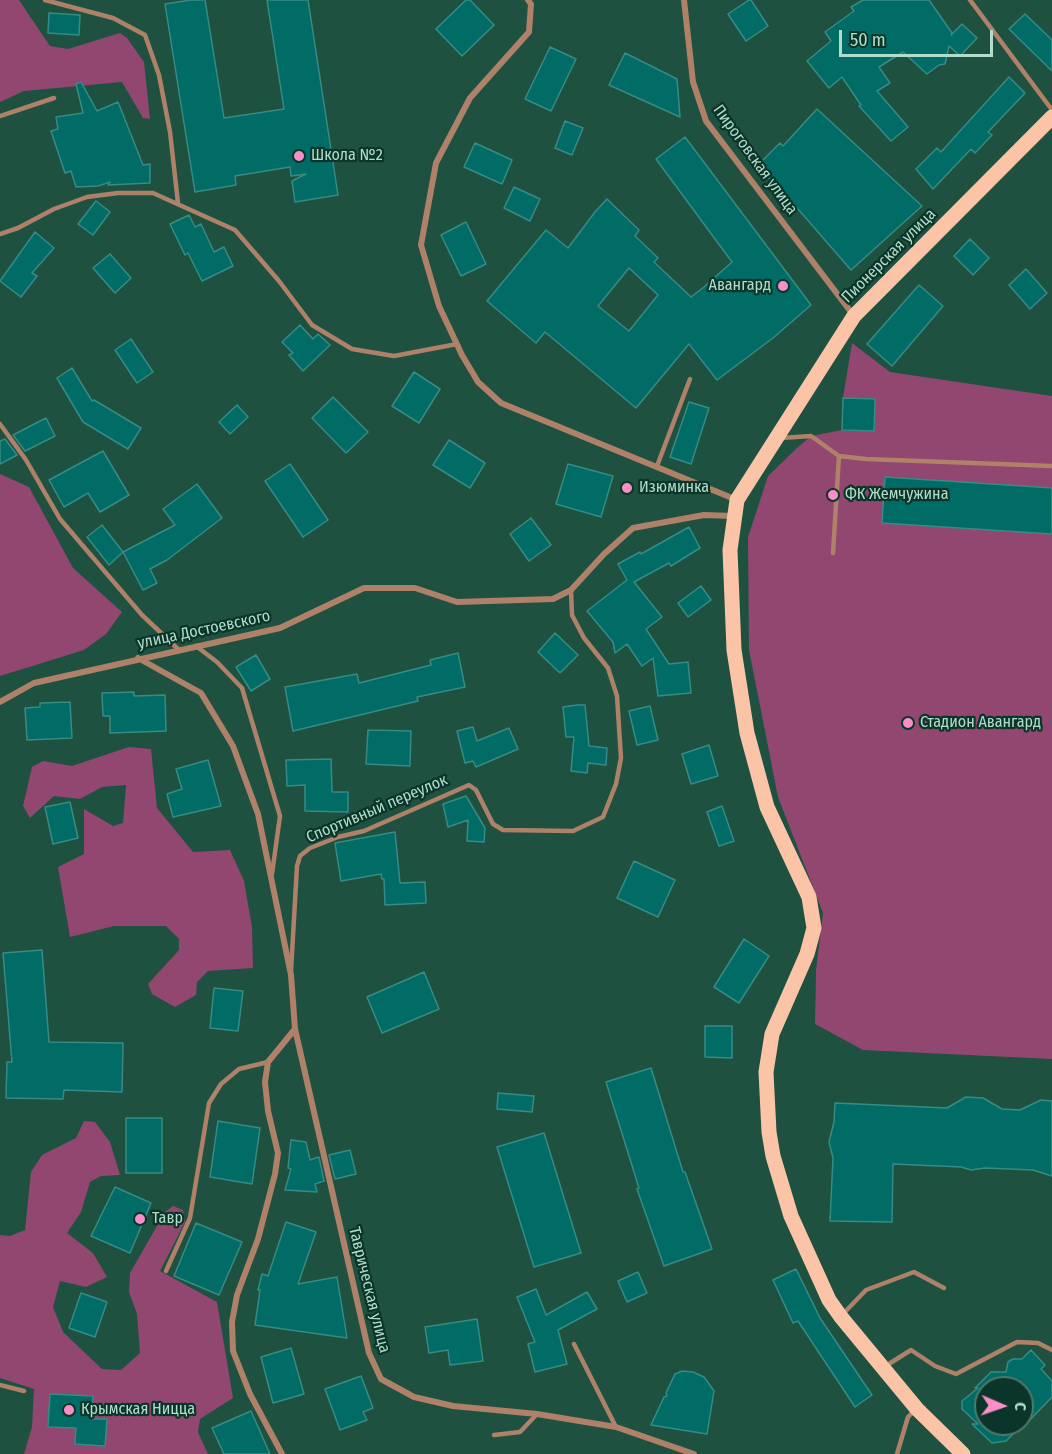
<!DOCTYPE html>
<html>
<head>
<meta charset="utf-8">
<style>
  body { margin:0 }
  #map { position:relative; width:1052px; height:1454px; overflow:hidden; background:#1f5140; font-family:"Fira Sans Condensed",sans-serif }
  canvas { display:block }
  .north { position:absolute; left:974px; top:1376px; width:60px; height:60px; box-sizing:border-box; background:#0b3528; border:2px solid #4e786a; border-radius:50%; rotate:92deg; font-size:16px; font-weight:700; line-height:24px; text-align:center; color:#b2ddcc }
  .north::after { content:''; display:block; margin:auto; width:21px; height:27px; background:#fa8fc7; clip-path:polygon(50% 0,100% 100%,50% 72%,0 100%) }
  .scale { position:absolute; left:839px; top:30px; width:154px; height:27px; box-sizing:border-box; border:3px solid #b2ddcc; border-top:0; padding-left:8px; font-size:18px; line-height:21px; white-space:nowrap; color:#b2ddcc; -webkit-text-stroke:4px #0b3528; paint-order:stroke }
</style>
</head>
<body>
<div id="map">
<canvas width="1052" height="1454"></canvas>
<div class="north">С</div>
<div class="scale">50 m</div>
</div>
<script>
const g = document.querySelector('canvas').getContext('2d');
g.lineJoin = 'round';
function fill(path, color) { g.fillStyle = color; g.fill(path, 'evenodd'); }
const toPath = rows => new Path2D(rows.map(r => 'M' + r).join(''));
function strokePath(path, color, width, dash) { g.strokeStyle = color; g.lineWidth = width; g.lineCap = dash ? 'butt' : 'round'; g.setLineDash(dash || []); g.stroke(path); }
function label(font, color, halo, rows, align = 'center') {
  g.font = font + ' "Fira Sans Condensed",sans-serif'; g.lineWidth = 4.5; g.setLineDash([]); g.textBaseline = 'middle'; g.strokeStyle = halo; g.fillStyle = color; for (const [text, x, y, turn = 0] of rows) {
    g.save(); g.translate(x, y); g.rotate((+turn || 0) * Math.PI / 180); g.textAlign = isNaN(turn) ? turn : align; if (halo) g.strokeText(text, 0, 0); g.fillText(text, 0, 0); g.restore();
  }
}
fill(toPath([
  [0,0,19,0,50,46,68,49,120,33,127,38,144,62,150,119,143,118,122,82,24,91,0,102],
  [852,343,890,372,1052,396,1052,1059,863,1050,815,1024,816,970,823,913,778,797,749,650,748,537,768,476,797,448,811,436,842,430,843,398],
  [0,474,29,487,73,568,122,612,106,634,84,650,0,676],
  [129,747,151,749,157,808,193,852,230,850,244,881,252,927,253,968,208,971,197,982,196,995,175,1007,152,994,148,984,179,950,179,939,166,926,114,926,70,937,58,867,84,854,84,809,113,826,123,823,126,785,102,787,80,799,54,796,30,818,23,806,32,767,43,761,72,766],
  [84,1121,95,1122,110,1142,120,1175,101,1176,90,1182,81,1212,67,1233,93,1253,107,1277,86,1287,60,1281,53,1307,63,1332,102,1369,121,1370,140,1353,137,1314,129,1292,130,1273,165,1212,173,1206,183,1210,185,1222,160,1271,217,1302,233,1398,200,1419,198,1432,208,1454,24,1454,32,1427,34,1389,0,1378,0,1235,10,1236,25,1230,31,1172,42,1155,76,1138]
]), '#91476f');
const building = toPath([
  [191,0,205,0,224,118,284,109,267,0,308,0,338,195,295,202,292,181,306,174,291,176,290,167,235,176,236,185,195,192,165,4,191,0],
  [466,0,470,0,494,25,462,56,436,29,466,0],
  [749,0,751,0,768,26,746,41,728,14,749,0],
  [863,0,929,0,952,33,951,35,962,24,977,38,960,56,949,46,945,64,939,65,927,74,903,52,879,67,890,83,877,91,908,127,891,141,859,106,861,105,842,77,829,88,807,61,831,41,825,32,854,11,851,7,863,0],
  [49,13,80,15,79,35,48,33,49,13],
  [1025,14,1052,40,1052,71,1009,29,1025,14],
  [550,47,576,59,551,111,525,99,550,47],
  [625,53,677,79,680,117,609,85,625,53],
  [1009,77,1025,93,988,132,992,135,975,153,971,149,933,189,916,169,937,148,941,152,1009,77],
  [81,82,97,111,118,102,143,165,150,164,150,183,108,185,110,182,98,186,76,187,71,171,65,173,51,131,58,129,56,117,83,113,76,84,81,82],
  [817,109,922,206,851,270,791,201,757,166,780,143,783,146,817,109],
  [565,121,583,128,572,155,555,148,565,121],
  [685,137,811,305,773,338,717,380,689,344,636,408,545,332,536,343,487,301,546,230,568,248,595,212,607,199,639,230,635,236,658,258,654,262,691,297,704,287,732,262,656,159,685,137],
  [629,268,658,295,629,331,598,306,629,268],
  [475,143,512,160,502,184,464,167,475,143],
  [514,187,540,199,530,221,504,208,514,187],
  [96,201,110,212,93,235,78,224,96,201],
  [189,215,195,227,201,224,214,252,224,247,233,266,202,281,188,253,185,255,170,224,189,215],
  [466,222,486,264,461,276,441,235,466,222],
  [35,232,54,248,32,273,37,276,21,297,0,281,35,232],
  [970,239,989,258,973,275,954,256,970,239],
  [110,254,131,278,115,293,93,268,110,254],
  [1026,269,1047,293,1030,309,1009,285,1026,269],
  [919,285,943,306,892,366,867,344,919,285],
  [300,325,313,339,318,334,330,345,303,371,289,355,293,353,282,342,300,325],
  [131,339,153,372,137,383,115,350,131,339],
  [72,368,92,401,94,400,141,428,128,449,83,422,57,378,72,368],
  [414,372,440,389,419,423,392,406,414,372],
  [333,397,368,432,346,453,312,418,333,397],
  [843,398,875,399,874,431,842,430,843,398],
  [689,402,709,408,691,464,670,457,689,402],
  [237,405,248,417,230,434,219,422,237,405],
  [46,418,55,436,25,451,13,435,46,418],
  [5,439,17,455,0,464,0,441,5,439],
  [449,440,485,463,470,488,433,465,449,440],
  [103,451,129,495,100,512,88,493,64,507,49,480,103,451],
  [290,464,328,520,303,537,265,481,290,464],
  [568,464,613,476,601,517,556,504,568,464],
  [885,477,1052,488,1052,534,882,523,885,477],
  [197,484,222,518,167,560,150,569,157,583,143,590,123,552,175,525,163,509,197,484],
  [531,518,551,545,529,561,510,534,531,518],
  [102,525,123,552,109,565,87,537,102,525],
  [689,527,700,548,671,566,669,563,634,582,662,617,646,629,669,664,688,662,691,693,658,696,653,658,642,666,627,644,615,653,613,642,587,611,627,580,618,564,640,552,641,554,689,527],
  [701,586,711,600,688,617,678,603,701,586],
  [555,633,578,655,560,673,538,652,555,633],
  [458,653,465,687,417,697,418,701,293,731,285,687,357,674,359,683,431,665,430,660,458,653],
  [256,655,270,679,251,691,236,667,256,655],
  [134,692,134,696,165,695,166,731,110,733,110,716,103,716,102,693,134,692],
  [70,702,72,738,27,740,25,708,40,707,40,703,70,702],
  [577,705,585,705,589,746,607,748,606,765,588,763,587,773,571,771,574,737,566,737,563,707,577,705],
  [650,706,658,740,637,745,629,711,650,706],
  [473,727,477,741,509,728,518,749,476,767,473,761,465,763,457,731,473,727],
  [368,730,411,731,410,766,366,764,368,730],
  [709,745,718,776,691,784,682,754,709,745],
  [331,759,332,792,348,792,348,812,305,811,305,785,287,786,286,760,331,759],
  [208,760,221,806,173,817,167,794,182,789,176,769,208,760],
  [466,796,485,828,484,842,467,841,468,820,448,827,443,804,466,796],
  [70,802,78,838,53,844,45,807,70,802],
  [722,806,734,841,719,846,707,812,722,806],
  [395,832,400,883,425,882,426,903,385,905,384,879,382,879,381,874,341,881,335,843,395,832],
  [634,861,675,880,658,917,617,898,634,861],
  [744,939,769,956,739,1003,714,987,744,939],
  [42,950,49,1042,123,1043,122,1092,64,1090,63,1099,6,1098,7,1062,12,1062,3,953,42,950],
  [424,972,439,1009,382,1033,367,997,424,972],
  [214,988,243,991,238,1031,210,1028,214,988],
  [705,1026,732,1026,732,1058,705,1057,705,1026],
  [651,1068,683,1172,685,1172,712,1249,664,1266,637,1189,639,1188,606,1082,651,1068],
  [498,1093,534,1096,532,1112,497,1109,498,1093],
  [966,1097,983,1098,1002,1109,1020,1110,1041,1100,1052,1101,1052,1176,1033,1170,985,1168,971,1170,961,1167,893,1164,892,1222,830,1221,833,1158,829,1142,834,1122,835,1103,947,1108,966,1097],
  [126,1118,162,1118,162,1173,126,1173,126,1118],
  [218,1121,260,1128,252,1184,210,1177,218,1121],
  [544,1133,581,1253,534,1267,497,1147,544,1133],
  [291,1140,306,1142,310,1160,319,1157,324,1181,315,1184,317,1192,285,1190,291,1169,288,1168,291,1140],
  [350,1150,356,1174,335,1179,329,1155,350,1150],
  [115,1187,151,1203,130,1253,91,1236,115,1187],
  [286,1222,316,1232,298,1284,337,1277,347,1338,255,1325,260,1290,258,1290,262,1274,268,1276,286,1222],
  [196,1223,242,1242,219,1295,174,1276,196,1223],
  [796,1269,820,1318,872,1395,855,1407,798,1321,793,1323,773,1280,796,1269],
  [638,1272,647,1293,627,1302,618,1281,638,1272],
  [536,1289,546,1315,587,1292,597,1309,558,1330,567,1364,535,1372,528,1344,535,1342,517,1297,536,1289],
  [81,1293,107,1302,95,1337,69,1328,81,1293],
  [477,1319,483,1361,450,1365,448,1350,429,1353,425,1327,477,1319],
  [291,1348,304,1394,273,1403,261,1357,291,1348],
  [1031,1350,1045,1365,1041,1369,1052,1381,1052,1397,1022,1428,1022,1425,1006,1441,992,1443,972,1424,978,1424,962,1409,962,1401,978,1388,975,1388,991,1372,1006,1372,1008,1362,1013,1359,1022,1359,1031,1350],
  [986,1388,1022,1388,1022,1424,986,1424,986,1388],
  [682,1371,693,1372,704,1377,714,1391,707,1434,651,1425,664,1397,667,1396,666,1393,675,1374,682,1371],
  [361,1376,373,1408,363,1412,367,1420,340,1430,325,1389,361,1376],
  [50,1394,93,1396,92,1419,107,1419,105,1446,75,1444,76,1428,48,1427,50,1394],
  [251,1411,270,1454,224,1454,212,1428,251,1411]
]);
fill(building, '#016b65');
strokePath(building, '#368c85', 1.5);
strokePath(toPath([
  [45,0,113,18,145,35,159,75,170,132,178,203],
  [970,0,1052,110],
  [0,116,54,98],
  [0,234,18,228,54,209,87,197,118,193,153,193,235,230,279,281,312,325,352,349,394,356,457,344],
  [0,424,26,460,60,519,142,615,179,650],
  [781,438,811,436,839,456,866,459,1052,466],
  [657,466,690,379],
  [833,553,839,456],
  [196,646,217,662,242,688,280,816,272,874],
  [291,971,297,866,300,856,310,848,338,837,364,831,469,785,476,790,493,824,503,830,573,831,603,817,616,784,621,758,617,696,608,668,584,638,572,615,571,590],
  [166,1271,190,1218,209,1103,221,1084,239,1069,268,1062],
  [842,1315,866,1290,914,1272,944,1288],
  [574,1344,616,1427],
  [884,1367,911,1350,935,1366,956,1374,1017,1342,1038,1343,1052,1350],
  [0,1385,24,1391],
  [494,1435,520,1432,537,1414],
  [897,1454,908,1417,915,1410]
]), '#af8169', 4.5);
strokePath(toPath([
  [528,0,531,4,529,32,470,98,436,163,421,245,439,306,462,355,478,382,501,403,737,500],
  [684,0,693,82,706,121,854,316],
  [138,658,201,693,233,746,258,814,291,975,295,1029,369,1353,381,1379,414,1397,453,1406,537,1414,616,1427,694,1454],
  [0,702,34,683,280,628,364,588,415,588,457,602,553,599,571,590,604,554,633,528,704,515,733,516],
  [282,1454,250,1394,233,1351,232,1322,237,1295,258,1239,275,1174,278,1153,268,1111,265,1082,268,1062,295,1029]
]), '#af8169', 6);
strokePath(toPath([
  [963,1454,917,1409,841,1317,829,1300,791,1216,773,1156,769,1132,766,1072,772,1034,807,954,814,928,809,897,767,807,747,733,734,650,730,550,737,500,854,316,1052,117]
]), '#fcc4a7', 15);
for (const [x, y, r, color] of [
  [299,156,6,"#fa8fc7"],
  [783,286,6,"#fa8fc7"],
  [627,488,6,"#fa8fc7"],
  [833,495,6,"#fa8fc7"],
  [908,723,6,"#fa8fc7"],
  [140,1219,6,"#fa8fc7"],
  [69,1410,6,"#fa8fc7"]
]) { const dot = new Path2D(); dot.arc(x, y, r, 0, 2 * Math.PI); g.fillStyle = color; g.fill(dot); strokePath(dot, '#0b3528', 2); }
label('16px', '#b2ddcc', '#0b3528', [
  ["Школа №2",311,156],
  ["Авангард",771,286,"right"],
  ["Изюминка",639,488],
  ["ФК Жемчужина",845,495],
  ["Стадион Авангард",920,723],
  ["Тавр",152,1219],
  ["Крымская Ницца",81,1410]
], 'left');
label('16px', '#b2ddcc', '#0b3528', [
  ["Пироговская улица",755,160,54],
  ["Пионерская улица",889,256,-45],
  ["улица Достоевского",204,630,-12],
  ["Спортивный переулок",377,809,-23],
  ["Таврическая улица",369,1290,76]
]);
</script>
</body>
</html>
